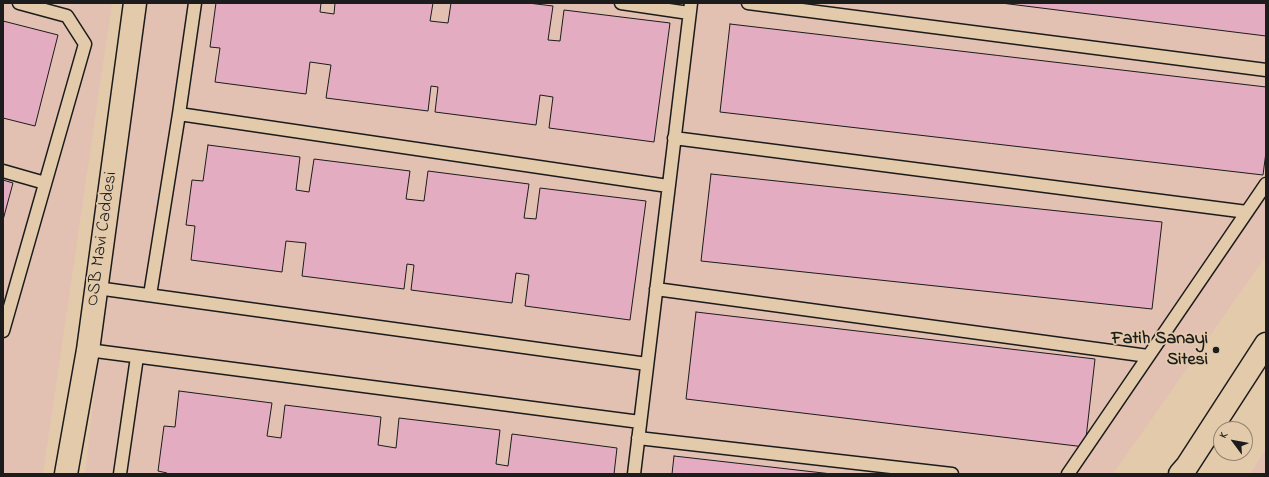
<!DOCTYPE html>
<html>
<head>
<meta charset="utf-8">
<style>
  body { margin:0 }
  #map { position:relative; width:1269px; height:477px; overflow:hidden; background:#e3caab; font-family:"Indie Flower",sans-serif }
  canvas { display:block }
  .frame { position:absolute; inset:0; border:4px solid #1c1c1c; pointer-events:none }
  .north { position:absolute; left:1213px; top:421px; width:40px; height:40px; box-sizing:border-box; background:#e3caab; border:1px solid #938472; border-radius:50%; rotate:302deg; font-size:11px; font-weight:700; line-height:16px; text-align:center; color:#1c1c1c }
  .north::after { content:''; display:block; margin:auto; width:14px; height:18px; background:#1c1c1c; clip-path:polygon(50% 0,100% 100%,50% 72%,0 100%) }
</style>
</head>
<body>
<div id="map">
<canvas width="1269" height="477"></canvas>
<div class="frame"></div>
<div class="north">K</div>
</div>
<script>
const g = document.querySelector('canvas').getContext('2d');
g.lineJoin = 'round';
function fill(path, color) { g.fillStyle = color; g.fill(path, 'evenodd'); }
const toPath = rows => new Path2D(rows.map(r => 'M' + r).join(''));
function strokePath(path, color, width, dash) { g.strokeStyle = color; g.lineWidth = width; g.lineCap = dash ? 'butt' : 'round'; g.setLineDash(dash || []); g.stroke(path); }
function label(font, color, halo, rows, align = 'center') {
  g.font = font + ' "Indie Flower",sans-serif'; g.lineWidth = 3.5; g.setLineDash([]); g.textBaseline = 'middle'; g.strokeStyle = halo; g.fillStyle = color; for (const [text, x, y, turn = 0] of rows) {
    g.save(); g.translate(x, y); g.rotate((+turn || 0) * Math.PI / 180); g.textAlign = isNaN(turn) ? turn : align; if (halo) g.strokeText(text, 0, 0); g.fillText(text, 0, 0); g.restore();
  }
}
fill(toPath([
  [3,3,112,3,43,474,3,474],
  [139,3,1266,3,1266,256,1113,474,85,474],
  [1266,449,1266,474,1250,474]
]), '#e3c1b2');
const building = toPath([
  [216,3,321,3,320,12,334,14,335,3,433,3,430,21,448,23,451,3,528,3,553,6,548,40,560,41,564,10,670,23,654,142,549,128,553,97,540,95,536,125,435,112,438,87,431,86,428,111,326,98,331,65,310,62,306,94,215,82,220,48,210,47,216,3],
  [1001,3,1266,3,1266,36,1001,3],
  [3,21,58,35,35,126,3,118,3,21],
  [730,24,1266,87,1266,152,1263,175,720,112,730,24],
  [208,145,300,157,296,190,309,192,314,159,410,171,406,199,424,201,428,171,529,184,524,218,536,219,540,188,646,201,630,320,525,306,529,275,516,273,512,303,411,290,414,265,407,264,404,289,302,276,306,243,286,241,282,272,191,260,195,226,186,225,192,180,203,181,208,145],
  [711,174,1162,222,1152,309,701,261,711,174],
  [3,180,13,183,3,220,3,180],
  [696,312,1095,359,1085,447,686,399,696,312],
  [179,391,272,403,267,436,281,438,285,405,381,417,378,445,396,448,399,418,500,430,496,464,508,466,512,434,617,448,614,474,167,474,167,473,158,471,164,426,175,427,179,391],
  [674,456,832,474,672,474,674,456]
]);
fill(building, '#e4acc1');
strokePath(building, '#1c1c1c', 1);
const lane = toPath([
  [621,3,689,13],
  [748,3,1266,70],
  [179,114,668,186],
  [674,138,1247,212],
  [3,171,45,183],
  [97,288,647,364],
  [656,289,1148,356],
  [150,295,179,114,195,3],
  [3,331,85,44,67,16,19,3],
  [88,350,640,422],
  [638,438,952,474],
  [120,474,137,357],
  [634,474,691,3],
  [1068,474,1266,184]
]);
const street = toPath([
  [66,474,88,350,135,3]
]);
const primary = toPath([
  [1180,474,1187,466,1266,344]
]);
strokePath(lane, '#1c1c1c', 15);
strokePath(street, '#1c1c1c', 25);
strokePath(primary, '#1c1c1c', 25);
strokePath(lane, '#e3caab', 12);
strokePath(street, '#e3caab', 22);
strokePath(primary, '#e3caab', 22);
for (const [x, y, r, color] of [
  [1216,350,4,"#1c1c1c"]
]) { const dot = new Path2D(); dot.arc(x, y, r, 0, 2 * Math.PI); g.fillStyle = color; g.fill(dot); strokePath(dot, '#e3caab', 1.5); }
label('18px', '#1c1c1c', '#e3caab', [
  ["OSB Mavi Caddesi",103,239,-82]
]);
label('bold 18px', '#1c1c1c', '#e3caab', [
  ["Fatih Sanayi",1208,340],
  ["Sitesi",1208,361]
], 'right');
</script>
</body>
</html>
